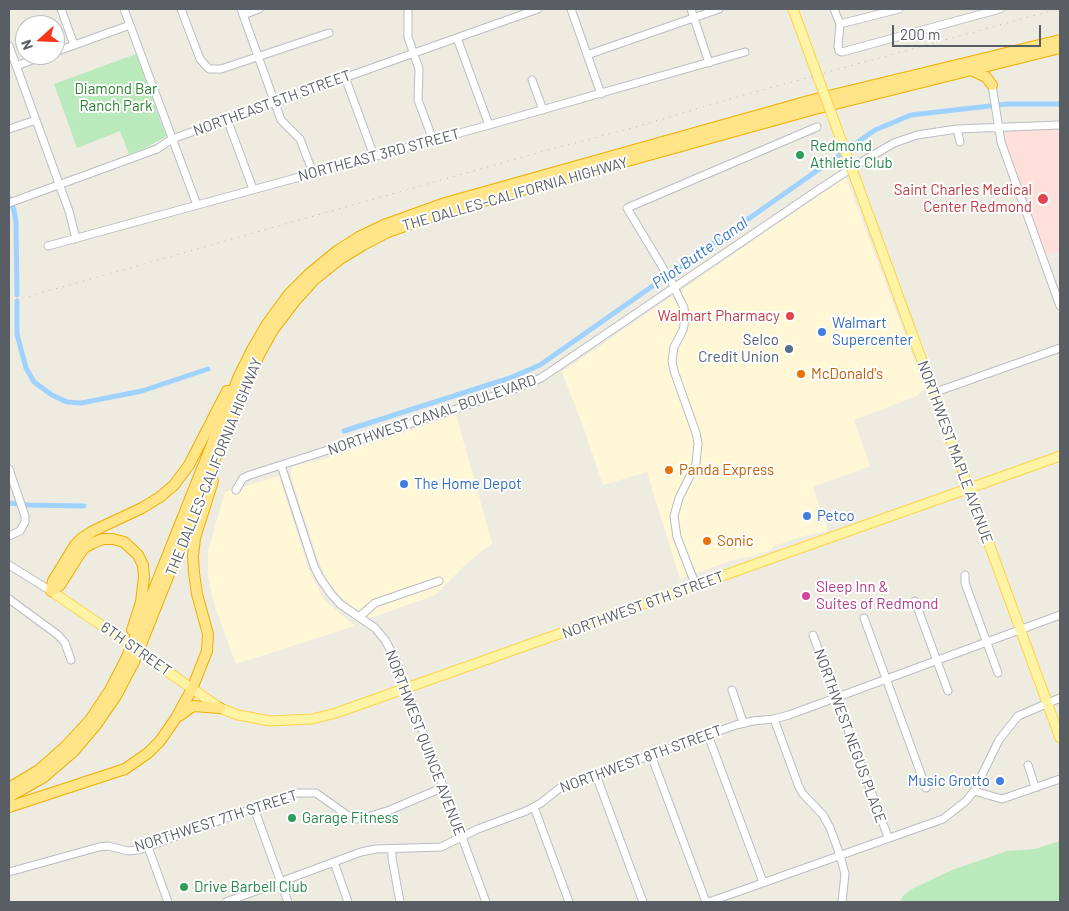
<!DOCTYPE html>
<html>
<head>
<meta charset="utf-8">
<style>
  body { margin:0 }
  #map { position:relative; width:1069px; height:911px; overflow:hidden; background:#eeece1; font-family:Barlow,sans-serif }
  canvas { display:block }
  .frame { position:absolute; inset:0; border:10px solid #595e64; pointer-events:none }
  .north { position:absolute; left:15px; top:15px; width:50px; height:50px; box-sizing:border-box; background:#fff; border:1px solid #bdbfc1; border-radius:50%; rotate:250deg; font-size:14px; font-weight:700; line-height:20px; text-align:center; color:#595e64 }
  .north::after { content:''; display:block; margin:auto; width:18px; height:22px; background:#fa351b; clip-path:polygon(50% 0,100% 100%,50% 72%,0 100%) }
  .scale { position:absolute; left:892px; top:25px; width:149px; height:22px; box-sizing:border-box; border:2px solid #595e64; border-top:0; padding-left:6px; font-size:15px; line-height:18px; white-space:nowrap; color:#595e64; -webkit-text-stroke:4px #fff; paint-order:stroke }
</style>
</head>
<body>
<div id="map">
<canvas width="1069" height="911"></canvas>
<div class="frame"></div>
<div class="north">N</div>
<div class="scale">200 m</div>
</div>
<script>
const g = document.querySelector('canvas').getContext('2d');
g.lineJoin = 'round';
function fill(path, color) { g.fillStyle = color; g.fill(path, 'evenodd'); }
const toPath = rows => new Path2D(rows.map(r => 'M' + r).join(''));
function strokePath(path, color, width, dash) { g.strokeStyle = color; g.lineWidth = width; g.lineCap = dash ? 'butt' : 'round'; g.setLineDash(dash || []); g.stroke(path); }
function label(font, color, halo, rows, align = 'center') {
  g.font = font + ' Barlow,sans-serif'; g.lineWidth = 4; g.setLineDash([]); g.textBaseline = 'middle'; g.strokeStyle = halo; g.fillStyle = color; for (const [text, x, y, turn = 0] of rows) {
    g.save(); g.translate(x, y); g.rotate((+turn || 0) * Math.PI / 180); g.textAlign = isNaN(turn) ? turn : align; if (halo) g.strokeText(text, 0, 0); g.fillText(text, 0, 0); g.restore();
  }
}
fill(toPath([
  [846,177,924,386,923,390,917,396,854,420,870,466,813,487,828,531,804,536,774,546,771,550,751,557,739,558,680,579,647,472,603,485,583,426,562,372],
  [456,415,492,543,464,566,435,595,371,618,350,605,338,594,328,581,320,565,291,477,291,469,294,466,324,459],
  [279,476,308,568,324,600,355,626,236,664,214,604,208,575,208,551,225,492]
]), '#fff7d5');
fill(toPath([
  [1012,130,1060,130,1060,250,1046,255,1006,147,1005,136]
]), '#fedfda');
fill(toPath([
  [136,54,166,136,164,138,143,149,129,154,120,131,77,148,54,84],
  [1060,841,1060,902,900,902,903,896,912,889,952,870,1007,851,1035,849]
]), '#bae9bc');
strokePath(toPath([
  [9,198,14,210,16,222,17,295],
  [17,301,17,334,26,368,34,382,52,395,67,402,81,403,142,391,208,369],
  [344,431,510,378,540,365,875,130,911,115,1007,104,1060,104],
  [9,503,29,505,84,506]
]), '#a0d2ff', 5);
const minor = toPath([
  [61,9,74,45],
  [124,9,197,205],
  [181,9,200,59,209,69,221,69,329,33],
  [241,9,281,120,300,139,313,173],
  [408,9,408,37,419,69,418,100,433,140],
  [571,9,601,94],
  [691,9,709,63],
  [834,9,840,24,838,46,839,51,842,52,1000,9],
  [243,15,259,9],
  [840,24,899,9],
  [457,38,489,125],
  [9,46,69,211,76,239],
  [55,52,130,25],
  [587,55,719,9],
  [16,66,46,55],
  [345,77,374,156],
  [532,80,543,110],
  [992,85,1001,142,1060,306],
  [227,119,253,189],
  [9,129,36,120],
  [957,129,960,142],
  [9,203,157,149,172,139,538,9],
  [48,246,489,125,745,52],
  [933,393,1060,348],
  [281,465,314,566,320,578,331,594,340,604,375,628,385,640,397,662,486,902],
  [9,469,25,516,25,522,20,531,9,536],
  [236,490,243,478,250,475,456,409,520,387,541,378,821,188,858,164,894,143,917,135,957,129,1060,125],
  [9,565,51,591],
  [965,575,965,583,998,673],
  [696,586,677,537,674,516,679,498,696,464,698,443,696,433,674,371,672,361,674,347,683,330,685,320,684,308,672,283,627,208,817,127],
  [9,599,58,635,65,643,71,660],
  [915,601,948,691],
  [359,617,375,603,439,581],
  [864,618,926,788],
  [813,635,888,837],
  [732,690,743,722],
  [774,719,799,787,803,794,823,815,830,828,840,855,845,874,842,902],
  [708,735,763,882],
  [651,755,706,902],
  [1028,765,1035,787],
  [596,775,643,902],
  [974,791,1002,799,1060,779],
  [534,807,569,902],
  [254,808,288,902],
  [148,847,168,902],
  [392,849,392,858,400,902],
  [334,862,348,902],
  [9,872,99,847,108,846,128,851,138,850,296,793,316,793,347,815,357,819,367,817,390,810,444,787],
  [226,902,361,852,376,849,441,847,478,829,526,811,541,803,561,787,736,725,753,721,774,719,789,715,1060,615],
  [709,902,943,819,966,801,974,791,999,740,1018,716,1060,698]
]);
const major = toPath([
  [793,9,809,53],
  [857,183,1060,738],
  [51,591,123,640],
  [148,658,220,708,238,715,270,721,312,719,336,713,1060,456]
]);
const highway = toPath([
  [971,70,986,77,992,85],
  [51,591,53,581,75,545,82,538,93,531,142,508,160,497,174,485,189,465,227,391],
  [51,591,60,585,79,555,84,548,93,543,103,539,113,539,124,542,138,555,143,565,144,577,141,602,132,630],
  [179,716,193,706,220,708],
  [9,788,39,770,66,746,90,720,110,690,127,657,239,376,253,348,267,324,289,294,309,274,337,251,359,237,384,225,445,203,812,100,1060,40],
  [9,797,44,777,73,752,96,725,116,696,134,662,237,404,260,353,273,330,295,301,315,279,340,259,363,245,388,232,447,211,815,109,1060,48],
  [9,807,125,769,148,753,160,741,176,718,192,689,207,651,208,634,197,594,194,573,193,556,195,538,213,481]
]);
strokePath(minor, '#b9bcc2', 9);
strokePath(major, '#ffd349', 11);
strokePath(highway, '#efae00', 12);
strokePath(minor, '#fff', 7);
strokePath(major, '#fff4a5', 9);
strokePath(highway, '#ffe587', 10);
strokePath(toPath([
  [9,302,537,153,632,128,726,100,1058,9]
]), '#b5b6b7', 1, [1, 6]);
const majorBridge = toPath([
  [809,53,857,183],
  [123,640,148,658]
]);
strokePath(majorBridge, '#ffd349', 11, []);
strokePath(majorBridge, '#fff4a5', 9);
for (const [x, y, r, color] of [
  [800,155,5,"#2e9e5b"],
  [1043,199,6,"#e0444e"],
  [790,316,5,"#e0444e"],
  [822,332,5,"#3f7fe0"],
  [789,349,5,"#5c6f8a"],
  [801,374,5,"#e8710a"],
  [669,470,5,"#e8710a"],
  [404,484,5,"#3f7fe0"],
  [807,516,5,"#3f7fe0"],
  [707,541,5,"#e8710a"],
  [806,596,5,"#d1479c"],
  [1000,781,5,"#3f7fe0"],
  [292,818,5,"#2e9e5b"],
  [184,887,5,"#2e9e5b"]
]) { const dot = new Path2D(); dot.arc(x, y, r, 0, 2 * Math.PI); g.fillStyle = color; g.fill(dot); strokePath(dot, '#fff', 2); }
label('15px', '#2b8232', '#fff', [
  ["Diamond Bar",116,89],
  ["Ranch Park",116,106]
]);
label('15px', '#595e64', '#fff', [
  ["NORTHEAST 5TH STREET",272,103,-20],
  ["NORTHEAST 3RD STREET",379,155,-15],
  ["THE DALLES-CALIFORNIA HIGHWAY",515,194,-16],
  ["NORTHWEST CANAL BOULEVARD",432,415,-19],
  ["NORTHWEST MAPLE AVENUE",955,452,70],
  ["THE DALLES-CALIFORNIA HIGHWAY",214,467,-68],
  ["NORTHWEST 6TH STREET",643,605,-20],
  ["6TH STREET",136,649,35],
  ["NORTHWEST NEGUS PLACE",850,736,70],
  ["NORTHWEST QUINCE AVENUE",425,743,69],
  ["NORTHWEST 8TH STREET",641,759,-20],
  ["NORTHWEST 7TH STREET",216,821,-18]
]);
label('15px', '#27864d', '#fff', [
  ["Redmond",810,146],
  ["Athletic Club",810,163],
  ["Garage Fitness",302,818],
  ["Drive Barbell Club",194,887]
], 'left');
label('15px', '#be3a42', '#fff', [
  ["Saint Charles Medical",1032,190],
  ["Center Redmond",1032,207],
  ["Walmart Pharmacy",780,316]
], 'right');
label('15px', '#366cbe', '#fff', [
  ["Walmart",832,323],
  ["Supercenter",832,340],
  ["The Home Depot",414,484],
  ["Petco",817,516],
  ["Music Grotto",990,781,"right"]
], 'left');
label('15px', '#4e5e75', '#fff', [
  ["Selco",779,340],
  ["Credit Union",779,357]
], 'right');
label('15px', '#c56008', '#fff', [
  ["McDonald's",811,374],
  ["Panda Express",679,470],
  ["Sonic",717,541]
], 'left');
label('15px', '#b23c85', '#fff', [
  ["Sleep Inn &",816,587],
  ["Suites of Redmond",816,604]
], 'left');
label('italic 16px', '#3575c5', '#fff', [
  ["Pilot Butte Canal",700,253,-35]
]);
</script>
</body>
</html>
